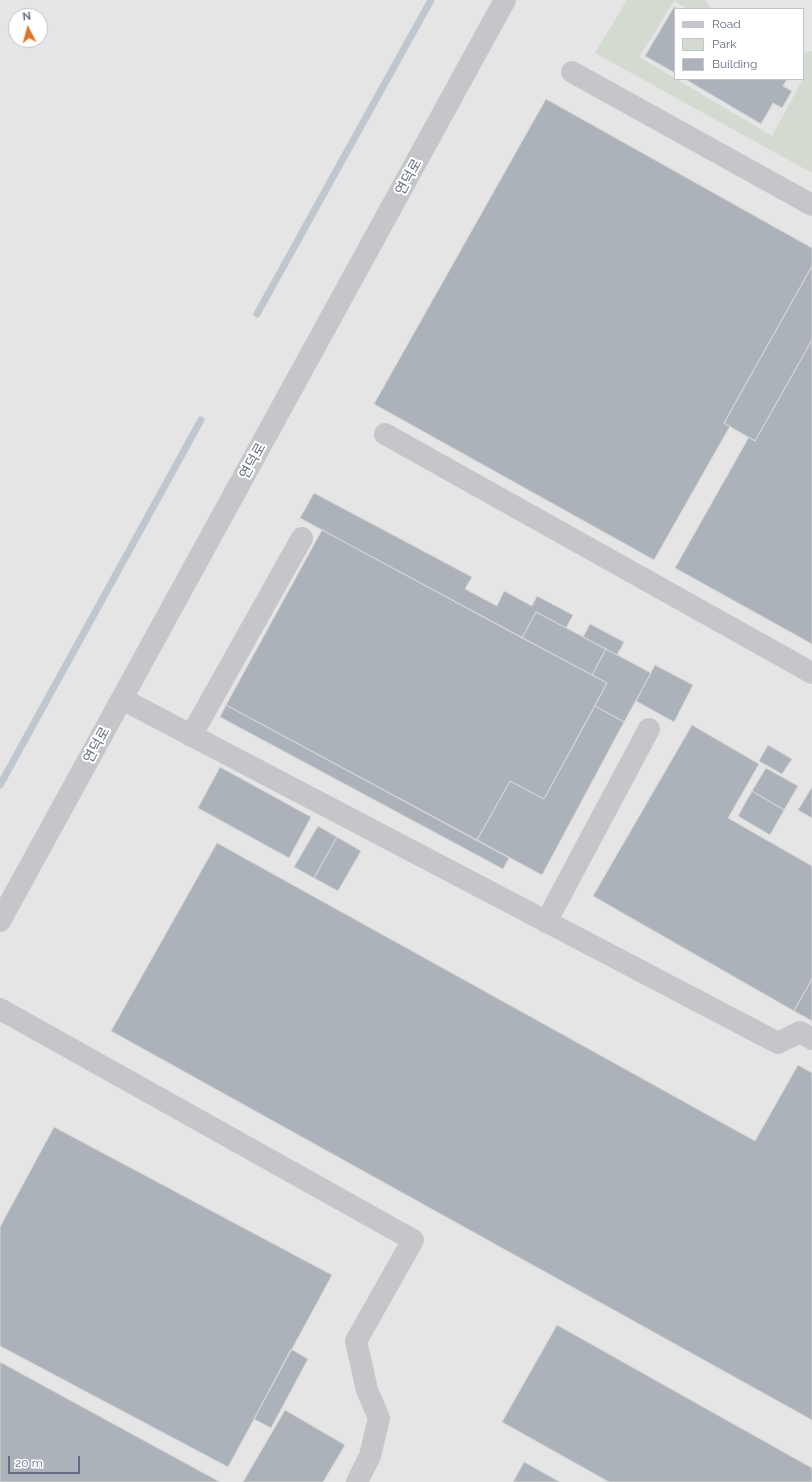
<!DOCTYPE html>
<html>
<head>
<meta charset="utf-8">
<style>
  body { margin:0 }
  #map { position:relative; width:812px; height:1482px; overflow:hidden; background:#f4f4f0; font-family:Raleway,sans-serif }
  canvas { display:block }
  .legend { position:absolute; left:674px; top:8px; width:130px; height:72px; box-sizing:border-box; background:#fff; border:1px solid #c1c5cd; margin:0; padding:5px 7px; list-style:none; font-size:12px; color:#636e82 }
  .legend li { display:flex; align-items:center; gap:8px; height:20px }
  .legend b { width:20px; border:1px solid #c1c5cd }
  .north { position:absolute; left:8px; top:8px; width:40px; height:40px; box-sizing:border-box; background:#fff; border:1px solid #c1c5cd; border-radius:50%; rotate:354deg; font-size:11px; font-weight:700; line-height:16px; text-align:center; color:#636e82 }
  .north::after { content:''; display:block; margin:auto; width:14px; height:18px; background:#e37421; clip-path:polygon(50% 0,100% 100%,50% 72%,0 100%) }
  .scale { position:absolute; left:8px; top:1456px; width:72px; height:18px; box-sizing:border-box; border:2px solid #636e82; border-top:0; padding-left:5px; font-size:12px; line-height:14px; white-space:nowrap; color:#636e82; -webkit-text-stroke:3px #fff; paint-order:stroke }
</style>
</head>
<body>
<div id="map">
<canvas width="812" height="1482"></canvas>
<ul class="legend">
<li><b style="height:5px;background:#c4c6ca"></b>Road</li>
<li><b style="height:11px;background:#d3dbd1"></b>Park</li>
<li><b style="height:11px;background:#acb2b9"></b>Building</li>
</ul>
<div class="north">N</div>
<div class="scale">20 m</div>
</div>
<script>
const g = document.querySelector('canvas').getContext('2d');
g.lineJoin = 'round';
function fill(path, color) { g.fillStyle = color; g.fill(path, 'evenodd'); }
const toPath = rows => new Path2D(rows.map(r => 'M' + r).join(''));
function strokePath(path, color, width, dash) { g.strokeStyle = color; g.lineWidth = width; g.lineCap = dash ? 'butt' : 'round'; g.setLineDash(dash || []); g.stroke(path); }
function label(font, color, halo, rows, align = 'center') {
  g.font = font + ' Raleway,"Noto Sans KR",sans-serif'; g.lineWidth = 4; g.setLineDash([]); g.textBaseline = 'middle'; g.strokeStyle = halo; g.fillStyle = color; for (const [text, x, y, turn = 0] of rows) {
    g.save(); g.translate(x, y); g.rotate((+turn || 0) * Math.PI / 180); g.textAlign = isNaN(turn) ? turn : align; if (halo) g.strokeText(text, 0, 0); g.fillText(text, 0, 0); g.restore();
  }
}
fill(toPath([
  [0,0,812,0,812,1482,0,1482],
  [675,9,803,9,803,79,675,79],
  [16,16,40,16,40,40,16,40]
]), '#e4e5e4');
fill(toPath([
  [627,0,705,0,711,9,688,9,674,1,639,57,772,136,803,79,803,53,812,51,812,173,595,53]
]), '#d3dbd1');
strokePath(toPath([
  [257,314,431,0],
  [0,785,201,420]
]), '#bfc6cd', 7);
const building = toPath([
  [674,7,678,9,675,9,675,73,645,56,674,7],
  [685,79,787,79,783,86,792,91,782,108,773,103,761,124,685,79],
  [546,99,812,248,812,266,724,423,730,426,654,560,374,404,546,99],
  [812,266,812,340,755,441,724,423,812,266],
  [812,340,812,644,675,568,749,437,755,441,812,340],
  [314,493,472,577,465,589,497,606,504,591,532,606,537,596,573,615,566,628,536,612,522,638,300,518,314,493],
  [322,530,607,683,544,799,510,781,477,840,226,705,322,530],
  [536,612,606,649,592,675,522,638,536,612],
  [590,624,624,642,617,655,583,637,590,624],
  [606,649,651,673,624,722,595,706,607,683,592,675,606,649],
  [655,665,693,685,674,722,636,701,655,665],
  [226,705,509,858,503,869,220,717,226,705],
  [595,706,624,722,542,875,477,840,510,781,544,799,595,706],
  [692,725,759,764,728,818,812,866,812,979,794,1011,593,896,692,725],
  [768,745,792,759,782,774,759,761,768,745],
  [220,767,311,817,289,858,198,808,220,767],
  [766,768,798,786,784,810,752,791,766,768],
  [812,787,812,818,798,810,812,787],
  [752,791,784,810,770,835,738,816,752,791],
  [318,826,337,837,314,878,294,867,318,826],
  [337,837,361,851,338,891,314,878,337,837],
  [217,843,755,1141,798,1065,812,1073,812,1420,111,1031,217,843],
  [812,979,812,1021,794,1011,812,979],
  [54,1127,332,1275,228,1467,0,1346,0,1227,54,1127],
  [557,1325,812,1468,812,1482,609,1482,502,1422,557,1325],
  [291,1349,308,1359,271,1428,254,1419,291,1349],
  [0,1362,220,1482,0,1482,0,1362],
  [285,1410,345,1445,323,1482,243,1482,285,1410],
  [524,1462,560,1482,513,1482,524,1462]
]);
fill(building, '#acb2b9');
strokePath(building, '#d5d6d3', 1);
strokePath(toPath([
  [572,72,812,205],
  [385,434,812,673],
  [122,699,778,1043,800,1032,812,1039],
  [191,736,302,538],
  [0,921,505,0],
  [546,922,649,729],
  [0,1009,413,1240,356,1341,367,1390,379,1418,370,1456,357,1482]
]), '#c4c6ca', 22);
label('14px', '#636e82', '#fff', [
  ["연덕로",409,177,-61],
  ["연덕로",253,461,-61],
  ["연덕로",97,745,-61]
]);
</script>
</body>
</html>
